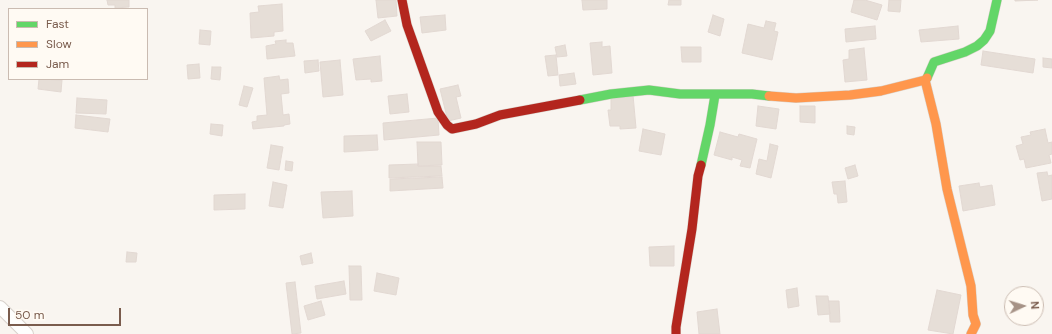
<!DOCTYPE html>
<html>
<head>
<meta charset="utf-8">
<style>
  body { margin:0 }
  #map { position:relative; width:1052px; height:334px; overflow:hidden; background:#f9f5f0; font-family:"DM Sans",sans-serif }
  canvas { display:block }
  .legend { position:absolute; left:8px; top:8px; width:140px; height:72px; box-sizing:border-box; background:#fffaf3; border:1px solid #cabbb1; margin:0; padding:5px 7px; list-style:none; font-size:12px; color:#7a5c4d }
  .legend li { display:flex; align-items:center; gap:8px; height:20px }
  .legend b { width:20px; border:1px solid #cabbb1 }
  .north { position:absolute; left:1004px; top:286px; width:40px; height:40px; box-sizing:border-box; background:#fffaf3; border:1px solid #cabbb1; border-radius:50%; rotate:86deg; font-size:11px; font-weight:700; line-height:16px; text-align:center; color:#7a5c4d }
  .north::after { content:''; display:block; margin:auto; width:14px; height:18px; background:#a69286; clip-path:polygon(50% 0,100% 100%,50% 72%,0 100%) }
  .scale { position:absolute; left:8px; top:308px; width:113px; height:18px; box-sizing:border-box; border:2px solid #7a5c4d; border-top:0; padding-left:5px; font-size:12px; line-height:14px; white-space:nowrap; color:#7a5c4d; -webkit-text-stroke:3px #fffaf3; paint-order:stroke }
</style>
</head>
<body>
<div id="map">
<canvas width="1052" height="334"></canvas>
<ul class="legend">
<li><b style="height:5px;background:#63d668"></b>Fast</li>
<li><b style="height:5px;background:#ff974d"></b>Slow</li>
<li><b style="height:5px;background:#b3261e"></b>Jam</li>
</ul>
<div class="north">N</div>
<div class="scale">50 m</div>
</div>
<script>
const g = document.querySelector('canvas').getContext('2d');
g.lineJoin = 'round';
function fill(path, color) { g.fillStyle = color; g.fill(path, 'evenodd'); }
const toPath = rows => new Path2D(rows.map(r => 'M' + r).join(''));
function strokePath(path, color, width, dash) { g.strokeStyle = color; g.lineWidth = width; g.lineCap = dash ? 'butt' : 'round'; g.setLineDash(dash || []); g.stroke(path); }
const building = toPath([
  [107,0,129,0,129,7,115,8,115,5,108,5,107,0],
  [376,0,396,0,397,16,378,18,376,0],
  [582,0,607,0,607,9,583,10,582,0],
  [669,0,681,0,681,5,668,5,669,0],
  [854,0,865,0,882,5,877,20,851,12,854,0],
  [889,0,901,0,900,12,888,11,889,0],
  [1015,0,1038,0,1015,1,1015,0],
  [282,4,283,31,274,32,274,36,251,38,250,13,259,12,258,6,282,4],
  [445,15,446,30,422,33,420,17,445,15],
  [713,15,724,19,720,36,708,32,713,15],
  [385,20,391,31,371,41,365,31,385,20],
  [766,21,776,23,774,31,778,32,772,60,742,53,748,24,764,28,766,21],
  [875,26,876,39,846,42,845,29,875,26],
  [958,26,959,39,921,42,919,30,958,26],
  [200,30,211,31,210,45,199,44,200,30],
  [286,40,286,43,293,43,295,56,267,59,266,46,276,44,275,41,286,40],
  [602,42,602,47,610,46,612,73,593,75,590,43,602,42],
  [565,45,567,56,557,57,555,47,565,45],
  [681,47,701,47,701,62,682,62,681,47],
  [864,48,867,80,845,82,843,60,849,59,849,50,864,48],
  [983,51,1035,59,1033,73,981,65,983,51],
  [556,55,558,75,548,76,545,56,556,55],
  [380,56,382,81,371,82,371,79,356,80,353,59,380,56],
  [1043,58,1052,59,1052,68,1043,67,1043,58],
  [318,60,319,71,305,73,304,61,318,60],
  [340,60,343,95,323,97,320,62,340,60],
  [199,64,200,78,188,79,187,65,199,64],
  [212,67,221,67,220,80,211,79,212,67],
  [574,73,576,84,560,86,559,75,574,73],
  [279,76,280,80,288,79,289,93,281,94,283,115,289,114,290,124,284,125,284,126,253,129,252,122,257,121,257,116,267,115,264,78,279,76],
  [39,79,62,80,61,92,38,89,39,79],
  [458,85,461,96,456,97,461,118,448,121,440,89,458,85],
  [244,86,253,88,247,107,239,105,244,86],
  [407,94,409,112,390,114,388,96,407,94],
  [633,95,636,128,620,129,620,126,610,126,608,110,611,110,611,97,633,95],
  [77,98,107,100,106,114,76,113,77,98],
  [758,106,779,109,776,129,756,126,758,106],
  [800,106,815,106,815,123,800,122,800,106],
  [76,115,110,119,108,132,75,128,76,115],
  [438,118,439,135,384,140,383,123,438,118],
  [211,124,223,125,222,136,210,134,211,124],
  [847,126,855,127,854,135,847,134,847,126],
  [643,129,665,134,661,155,639,151,643,129],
  [1045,129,1048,143,1052,142,1052,154,1049,155,1051,163,1026,168,1024,159,1020,160,1016,146,1023,144,1021,137,1031,135,1030,132,1045,129],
  [720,132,738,137,739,134,757,139,750,168,740,166,742,160,732,157,732,160,714,155,720,132],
  [377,135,378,150,344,152,344,136,377,135],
  [417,142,441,142,442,165,418,166,417,142],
  [770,144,778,146,771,178,756,174,759,159,767,161,770,144],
  [271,145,283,147,279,170,267,168,271,145],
  [286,161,293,162,292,171,285,170,286,161],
  [418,164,418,166,441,166,442,176,389,178,389,165,418,164],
  [855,165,858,176,848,179,845,168,855,165],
  [1047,172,1048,176,1052,175,1052,199,1042,201,1037,173,1047,172],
  [442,177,443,188,390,191,390,179,442,177],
  [845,181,847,202,838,203,837,194,834,194,832,182,845,181],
  [273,182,287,185,283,208,269,206,273,182],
  [979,183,980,187,992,185,995,205,963,211,959,186,979,183],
  [352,191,353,216,323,218,321,192,352,191],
  [245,194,245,209,214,210,214,195,245,194],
  [674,246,674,266,650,266,649,247,674,246],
  [127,252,137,253,136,262,126,262,127,252],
  [311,253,313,263,302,265,300,256,311,253],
  [349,266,361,266,362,300,350,300,349,266],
  [377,273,399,278,396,295,374,291,377,273],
  [344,281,346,294,317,299,315,286,344,281],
  [295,282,301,333,292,334,286,283,295,282],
  [797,288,799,306,788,308,786,290,797,288],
  [937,290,961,295,953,334,928,330,937,290],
  [816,296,828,296,830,314,818,315,816,296],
  [321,301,325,315,308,320,304,306,321,301],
  [829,301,839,301,840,322,830,322,829,301],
  [717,309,720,334,699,334,697,312,717,309]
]);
fill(building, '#e6ded7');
strokePath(building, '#e2d8d2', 1);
const street = toPath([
  [0,307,27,334]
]);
const fast = toPath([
  [927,78,934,62,965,52,977,46,984,40,990,31,997,0],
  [580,100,611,94,649,90,680,94,752,94,769,96],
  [701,165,710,125,715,95]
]);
const slow = toPath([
  [927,78,925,80,936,124,947,189,971,286,973,315,976,324,971,334],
  [769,96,796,98,850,95,881,91,925,80]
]);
const jam = toPath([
  [402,0,407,25,438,112,447,125,452,129,476,124,500,115,580,100],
  [676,334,676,327,692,229,698,176,701,165]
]);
strokePath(street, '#d7d1cb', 14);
strokePath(fast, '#d9d2cb', 10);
strokePath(slow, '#d9d2cb', 10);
strokePath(jam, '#d9d2cb', 10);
strokePath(street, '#fefefd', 12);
strokePath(fast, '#63d668', 9);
strokePath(slow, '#ff974d', 9);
strokePath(jam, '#b3261e', 9);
</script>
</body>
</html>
